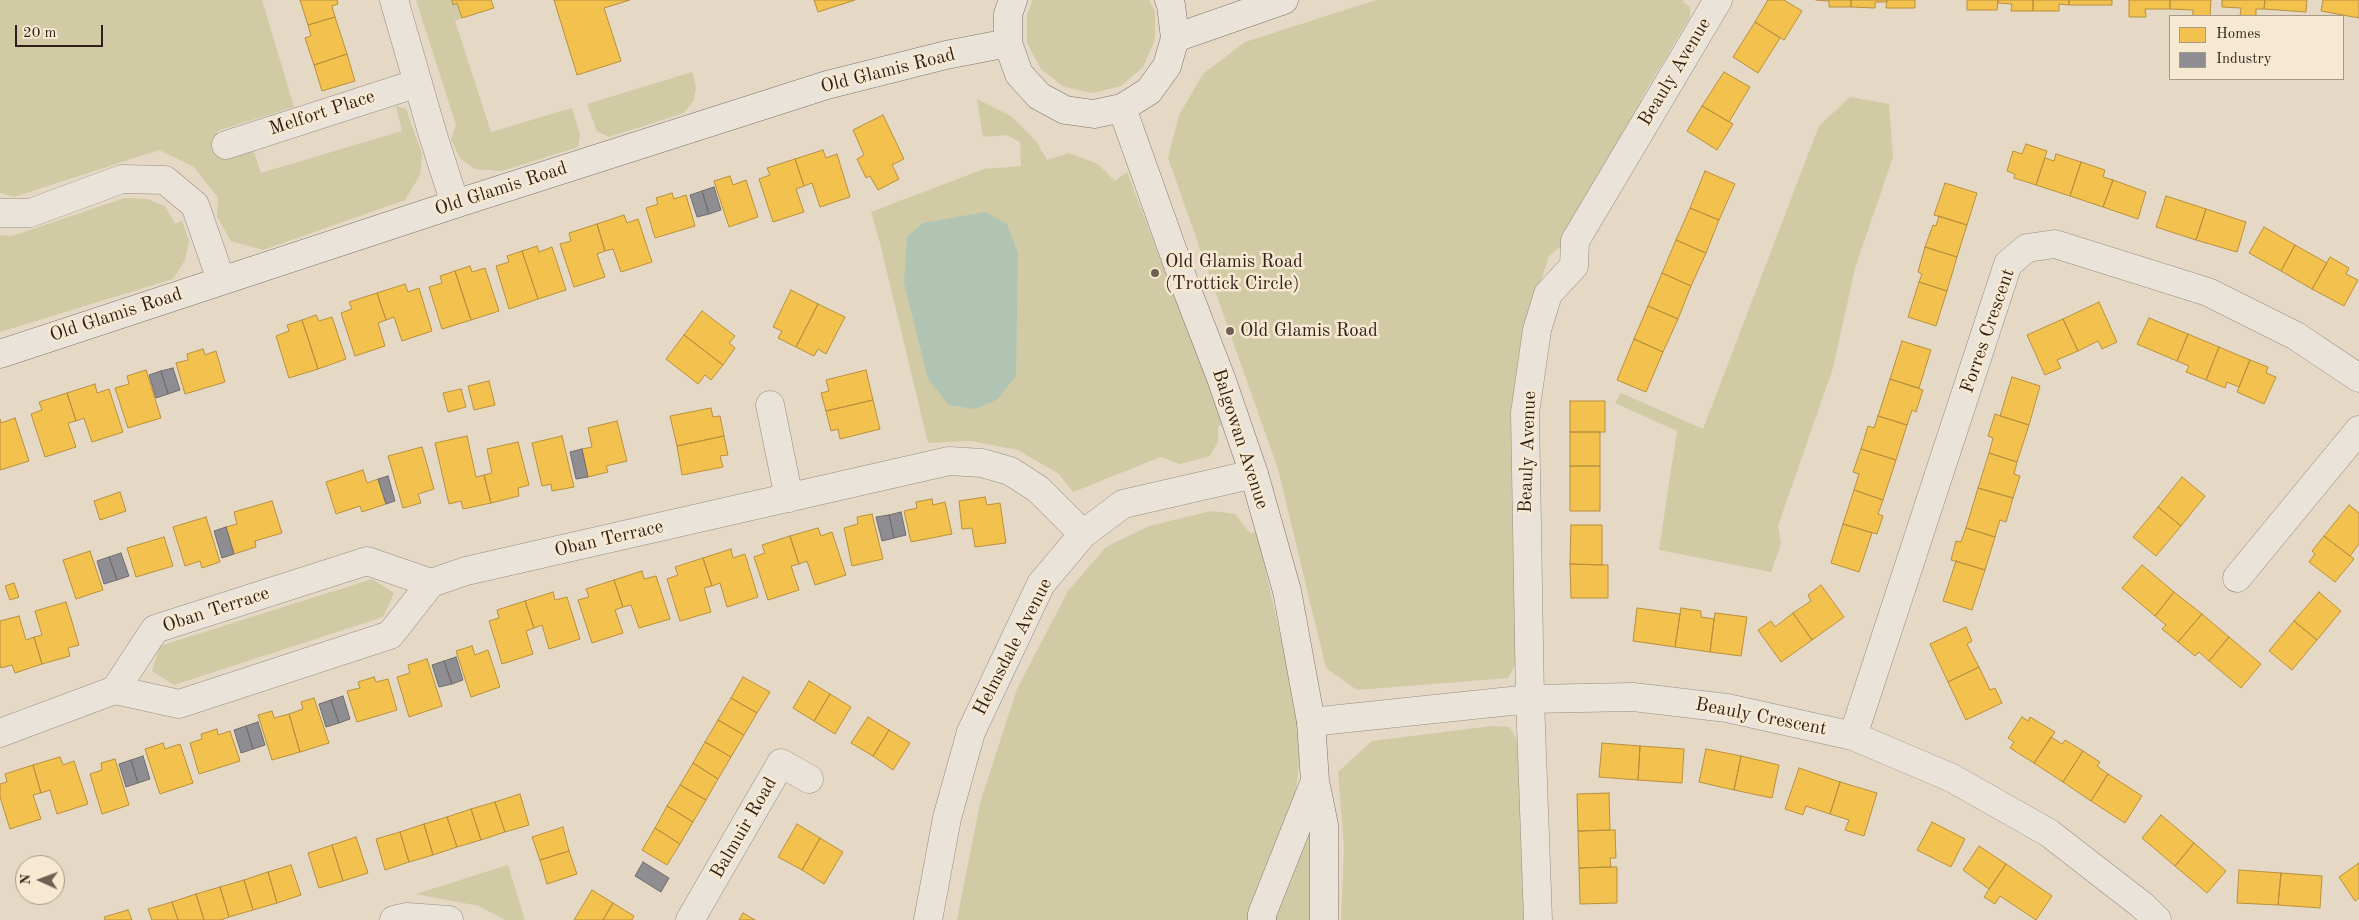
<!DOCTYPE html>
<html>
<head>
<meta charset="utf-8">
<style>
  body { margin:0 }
  #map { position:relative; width:2359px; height:920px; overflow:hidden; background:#e5d8c5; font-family:"Old Standard TT",serif }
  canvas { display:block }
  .legend { position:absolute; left:2169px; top:15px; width:175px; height:65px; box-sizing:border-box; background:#f7e8d1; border:1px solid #a79887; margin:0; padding:6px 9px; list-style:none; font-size:15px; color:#301f17 }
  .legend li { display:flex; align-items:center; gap:10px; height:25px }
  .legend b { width:25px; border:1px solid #a79887 }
  .north { position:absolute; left:15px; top:855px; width:50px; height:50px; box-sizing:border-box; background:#f7e8d1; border:1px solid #a79887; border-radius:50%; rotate:272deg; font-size:14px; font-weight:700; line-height:20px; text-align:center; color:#301f17 }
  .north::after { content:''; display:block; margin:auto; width:18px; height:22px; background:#6f6054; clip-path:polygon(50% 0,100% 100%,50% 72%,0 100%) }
  .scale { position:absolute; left:15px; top:25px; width:88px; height:22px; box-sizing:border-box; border:2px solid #301f17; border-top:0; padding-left:6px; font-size:15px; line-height:18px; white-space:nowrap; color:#301f17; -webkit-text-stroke:4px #f7e8d1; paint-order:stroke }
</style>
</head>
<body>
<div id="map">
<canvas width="2359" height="920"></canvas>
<ul class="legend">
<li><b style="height:14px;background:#f2c14e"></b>Homes</li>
<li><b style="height:14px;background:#8d8d92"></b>Industry</li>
</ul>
<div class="north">N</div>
<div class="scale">20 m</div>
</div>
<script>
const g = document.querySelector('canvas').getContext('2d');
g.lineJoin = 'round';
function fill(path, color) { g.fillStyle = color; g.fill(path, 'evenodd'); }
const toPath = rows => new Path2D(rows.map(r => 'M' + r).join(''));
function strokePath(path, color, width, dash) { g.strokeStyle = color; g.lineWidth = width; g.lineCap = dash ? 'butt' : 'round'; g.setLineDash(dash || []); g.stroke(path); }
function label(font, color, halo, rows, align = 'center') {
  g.font = font + ' "Old Standard TT",serif'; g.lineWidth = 5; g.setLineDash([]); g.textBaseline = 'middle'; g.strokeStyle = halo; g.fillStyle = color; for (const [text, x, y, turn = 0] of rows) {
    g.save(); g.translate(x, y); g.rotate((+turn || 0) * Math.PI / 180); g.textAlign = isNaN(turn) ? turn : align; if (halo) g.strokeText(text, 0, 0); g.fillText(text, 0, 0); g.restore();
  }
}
fill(toPath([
  [0,0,262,0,294,107,217,131,224,157,253,149,261,173,402,131,396,106,406,109,422,154,420,175,405,200,263,250,231,241,217,217,218,198,194,167,159,150,14,197,0,193],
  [416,0,452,0,453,5,457,3,462,18,455,21,491,132,572,108,580,135,578,147,502,171,475,169,460,158,451,139,456,125],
  [1033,0,1149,0,1155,11,1155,40,1143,67,1121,86,1093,93,1064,87,1041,69,1027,43,1027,14],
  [1376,0,1684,0,1683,2,1690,7,1690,17,1641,99,1642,111,1564,243,1549,256,1525,328,1519,659,1508,678,1357,690,1326,668,1278,469,1168,158,1179,115,1203,74,1245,42],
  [692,72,696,86,694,100,684,113,609,137,597,131,587,104],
  [1850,97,1889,104,1893,157,1855,268,1833,368,1778,526,1781,544,1771,572,1659,550,1677,431,1615,403,1621,393,1703,429,1819,126],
  [977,99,1011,116,1036,141,1047,160,1069,153,1098,164,1115,181,1127,172,1224,424,1218,426,1218,442,1210,456,1180,464,1161,457,1073,492,1059,474,1018,450,971,441,928,443,880,243,871,212,984,169,1021,166,1020,142,1007,135,983,137],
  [125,198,147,199,165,206,175,224,182,221,189,241,185,260,173,279,0,332,0,235,12,236],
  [1211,511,1235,514,1250,533,1257,532,1290,680,1301,746,1294,807,1254,920,957,920,980,803,1017,689,1068,591,1106,547,1149,526],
  [372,579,394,593,383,617,174,685,152,671,160,646],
  [1492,726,1510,727,1519,744,1525,920,1341,920,1344,848,1338,772,1372,741],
  [1307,823,1315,824,1315,920,1270,920],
  [508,865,525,920,505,920,479,906,416,894]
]), '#d0caa5');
fill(toPath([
  [985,212,1007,224,1018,253,1016,376,998,399,975,409,949,405,928,379,904,283,907,237,923,223]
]), '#b1c4b4');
const homes = toPath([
  [300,0,337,0,338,4,332,6,335,17,308,25,300,0],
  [452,0,491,0,494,8,462,18,457,3,453,5,452,0],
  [554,0,630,0,604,8,621,61,577,75,554,0],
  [814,0,855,0,818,12,814,0],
  [1768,0,1784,0,1802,11,1784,40,1755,22,1768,0],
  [1816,0,1851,0,1851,7,1829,7,1829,1,1816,0],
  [1851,0,1887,0,1887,2,1875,2,1875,8,1851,7,1851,0],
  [1887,0,1915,0,1915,8,1886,8,1887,0],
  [1967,0,1998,0,1997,10,1967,10,1967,0],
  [1998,0,2033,0,2033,11,2011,11,2012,4,1998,3,1998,0],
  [2033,0,2069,0,2069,5,2059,4,2059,11,2033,11,2033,0],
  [2069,0,2112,0,2112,5,2069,5,2069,0],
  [2129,0,2170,0,2170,9,2145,9,2146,17,2129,17,2129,0],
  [2170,0,2211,0,2210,16,2193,16,2193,10,2170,9,2170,0],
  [2222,0,2265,0,2264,9,2256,9,2256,16,2240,16,2241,8,2222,7,2222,0],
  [2265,0,2307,0,2306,12,2264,9,2265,0],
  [2323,0,2359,0,2359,18,2321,11,2323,0],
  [335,17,347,54,314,65,305,38,311,36,308,25,335,17],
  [1755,22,1780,38,1758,73,1733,57,1755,22],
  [347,54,355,81,322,91,314,65,347,54],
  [1724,72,1750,87,1729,122,1702,106,1724,72],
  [1702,106,1733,124,1717,150,1687,131,1702,106],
  [883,115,904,159,892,165,899,179,878,190,870,176,866,178,857,159,864,155,853,130,883,115],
  [2026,144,2047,151,2036,185,2014,178,2015,174,2007,171,2013,151,2022,154,2026,144],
  [823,150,826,158,837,154,850,197,820,207,812,183,804,186,795,159,823,150],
  [2056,154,2081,162,2070,196,2036,185,2045,158,2054,161,2056,154],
  [795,159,804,186,796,189,804,212,773,222,759,179,770,175,767,168,795,159],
  [2081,162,2105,170,2103,177,2113,180,2103,207,2070,196,2081,162],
  [1705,171,1735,184,1719,220,1690,208,1705,171],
  [730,176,733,185,746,180,758,217,729,227,714,181,730,176],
  [2113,180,2146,192,2138,219,2103,207,2113,180],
  [1945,183,1977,193,1967,225,1934,215,1945,183],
  [672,193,674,199,686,195,695,226,655,238,646,208,658,204,656,198,672,193],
  [2166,196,2206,209,2196,240,2156,227,2166,196],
  [1690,208,1719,220,1706,253,1676,240,1690,208],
  [2206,209,2246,222,2237,252,2196,240,2206,209],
  [624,215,627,223,638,219,652,262,621,272,613,249,605,251,597,224,624,215],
  [1939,216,1967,225,1957,257,1925,247,1933,225,1936,226,1939,216],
  [597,224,605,251,597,254,605,277,574,287,560,244,571,241,569,233,597,224],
  [2264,227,2295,245,2281,271,2249,253,2264,227],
  [1676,240,1706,253,1691,286,1662,273,1676,240],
  [2295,245,2327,263,2312,289,2281,271,2295,245],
  [537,246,539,252,552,247,566,290,538,299,522,251,537,246],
  [1925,247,1957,257,1947,291,1919,282,1922,274,1918,272,1925,247],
  [522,251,538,299,509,309,496,266,509,262,507,256,522,251],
  [2330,257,2349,268,2346,274,2358,280,2344,306,2312,289,2330,257],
  [470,266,472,272,485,268,499,311,471,320,455,271,470,266],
  [455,271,471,320,442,329,429,287,442,283,440,276,455,271],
  [1662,273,1691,286,1678,319,1648,306,1662,273],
  [1919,282,1947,291,1936,326,1908,317,1919,282],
  [405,284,408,292,419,288,432,331,402,341,394,317,386,320,377,293,405,284],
  [791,290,818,304,796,347,778,338,782,331,773,327,791,290],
  [377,293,386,320,378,323,385,346,355,356,341,313,352,309,349,302,377,293],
  [2099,302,2117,342,2102,349,2098,341,2078,351,2063,319,2099,302],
  [818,304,845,317,826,354,818,349,814,356,796,347,818,304],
  [1648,306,1678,319,1663,352,1634,339,1648,306],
  [702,311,735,336,729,343,735,348,723,365,684,335,702,311],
  [316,315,319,321,332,317,346,359,318,369,302,320,316,315],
  [2149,318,2188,334,2177,361,2137,344,2149,318],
  [2063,319,2078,351,2057,360,2061,368,2045,375,2027,335,2063,319],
  [302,320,318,369,289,378,276,336,289,331,287,325,302,320],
  [2188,334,2219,347,2206,380,2186,372,2189,366,2177,361,2188,334],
  [684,335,723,365,711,380,705,375,698,384,666,359,684,335],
  [1634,339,1663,352,1646,392,1617,380,1634,339],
  [1902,341,1931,350,1919,388,1890,379,1902,341],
  [2219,347,2250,360,2239,387,2227,382,2225,388,2206,380,2219,347],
  [203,349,205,355,216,351,225,382,185,394,176,363,188,360,187,354,203,349],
  [2250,360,2268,367,2266,373,2276,377,2264,404,2237,392,2250,360],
  [146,370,161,418,128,428,115,388,129,384,127,376,146,370],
  [866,370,873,400,826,411,821,393,829,391,826,380,866,370],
  [2012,377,2040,386,2029,425,2000,416,2012,377],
  [1890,379,1923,390,1916,412,1912,410,1907,425,1878,416,1890,379],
  [489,381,495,405,474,410,468,386,489,381],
  [95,384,97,393,109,389,123,432,92,442,84,418,76,421,67,393,95,384],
  [461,389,466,407,448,412,443,393,461,389],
  [67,393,76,421,68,423,76,447,45,457,31,414,42,410,39,402,67,393],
  [873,400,880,429,840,439,838,429,831,431,826,411,873,400],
  [1570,401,1605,401,1605,432,1570,432,1570,401],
  [711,408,713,417,720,416,724,436,677,446,670,416,711,408],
  [1995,414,2029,425,2017,462,1989,453,1993,438,1988,436,1995,414],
  [1878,416,1907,425,1896,460,1861,449,1868,426,1874,428,1878,416],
  [15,418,29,461,0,470,0,419,1,423,15,418],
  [617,421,627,461,606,466,608,472,588,477,582,449,592,447,588,428,617,421],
  [1570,432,1600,432,1600,466,1570,466,1570,432],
  [467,436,476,477,484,475,491,503,463,509,461,501,449,504,435,443,467,436],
  [562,436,574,487,552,491,551,484,542,486,532,443,562,436],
  [724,436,728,455,720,456,723,467,682,475,677,446,724,436],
  [518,442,529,485,518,488,519,496,491,503,484,475,492,473,487,449,518,442],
  [422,447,434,489,418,494,421,503,403,508,388,456,422,447],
  [1861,449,1896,460,1883,500,1854,490,1859,474,1853,472,1861,449],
  [1989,453,2017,462,2014,474,2020,476,2013,498,1978,488,1989,453],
  [1570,466,1600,466,1600,511,1570,511,1570,466],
  [363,470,367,483,378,479,386,504,362,512,360,506,336,514,326,482,363,470],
  [2182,477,2205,496,2181,526,2158,507,2182,477],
  [1978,488,2013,498,2006,522,2000,520,1995,537,1966,528,1978,488],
  [1854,490,1883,500,1878,514,1883,516,1877,534,1843,524,1854,490],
  [120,492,126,511,100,520,94,501,120,492],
  [985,497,987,505,1000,503,1006,543,975,547,972,528,962,529,959,501,985,497],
  [932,499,933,505,945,502,952,534,911,542,904,511,917,508,916,502,932,499],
  [272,501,282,533,255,541,256,547,234,554,226,527,237,524,234,512,272,501],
  [2349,505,2359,513,2359,544,2350,556,2324,536,2349,505],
  [2158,507,2181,526,2156,556,2133,537,2158,507],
  [872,514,883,559,852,566,844,528,858,524,857,517,872,514],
  [206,517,220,562,202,568,200,561,185,566,173,527,206,517],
  [1843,524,1872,533,1859,572,1831,563,1843,524],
  [1571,525,1602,525,1602,565,1570,564,1571,525],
  [818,528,821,536,832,532,846,575,815,585,807,561,799,564,790,536,818,528],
  [1966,528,1995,537,1985,570,1951,560,1956,541,1961,542,1966,528],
  [790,536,799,564,791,566,799,590,768,600,754,557,765,553,762,545,790,536],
  [2324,536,2354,559,2335,582,2309,562,2315,554,2312,551,2324,536],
  [164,537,173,566,136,577,127,548,164,537],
  [731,549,733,558,745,554,758,597,727,607,720,583,712,586,703,558,731,549],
  [90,551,103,590,76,599,63,560,90,551],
  [703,558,712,586,704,588,711,612,680,621,667,579,678,575,675,567,703,558],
  [1956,561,1985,570,1972,610,1943,601,1956,561],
  [1570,564,1608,565,1608,598,1571,598,1570,564],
  [2142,565,2174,592,2155,616,2122,588,2142,565],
  [642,571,644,579,656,576,670,619,639,628,631,605,623,607,614,580,642,571],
  [614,580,623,607,615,610,623,633,592,643,578,600,589,597,586,589,614,580],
  [14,583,19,597,10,600,5,586,14,583],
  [1821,585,1844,617,1812,640,1793,613,1811,601,1808,595,1821,585],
  [553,592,555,600,567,597,580,639,549,649,542,625,534,628,525,601,553,592],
  [2174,592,2202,614,2178,642,2162,629,2166,625,2155,616,2174,592],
  [2319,592,2341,611,2317,640,2294,621,2319,592],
  [525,601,534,628,526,631,533,654,502,664,489,621,499,618,497,610,525,601],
  [66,602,79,645,68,648,70,656,42,664,34,637,42,635,35,611,66,602],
  [1637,608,1680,614,1675,647,1633,641,1637,608],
  [1681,608,1701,611,1701,617,1714,619,1710,652,1675,647,1681,608],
  [1715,613,1747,617,1741,656,1710,652,1715,613],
  [1793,613,1812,640,1781,662,1758,630,1771,621,1775,627,1793,613],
  [2202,614,2229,637,2209,661,2199,652,2195,656,2178,642,2202,614],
  [19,616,26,640,34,637,42,664,15,673,12,665,1,668,0,665,0,621,19,616],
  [2294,621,2317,640,2292,670,2269,651,2294,621],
  [1966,627,1972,641,1967,644,1979,667,1948,682,1930,644,1966,627],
  [2229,637,2261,664,2241,688,2209,661,2229,637],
  [472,646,475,655,488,650,500,687,471,697,456,651,472,646],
  [427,659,442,706,409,717,397,677,410,673,408,665,427,659],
  [1979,667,1990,690,1995,688,2002,703,1966,720,1948,682,1979,667],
  [374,677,376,682,388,679,397,710,357,722,347,691,360,688,358,682,374,677],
  [743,677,770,692,757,713,731,698,743,677],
  [809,681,830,694,814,721,793,708,809,681],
  [830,694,851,707,835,734,814,721,830,694],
  [314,698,329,743,300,752,289,714,303,709,301,702,314,698],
  [731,698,757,713,744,735,718,720,731,698],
  [272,711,274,718,289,714,300,752,272,760,258,715,272,711],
  [868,717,889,730,873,756,851,743,868,717],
  [2022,717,2028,721,2030,717,2055,732,2034,763,2010,748,2014,742,2008,738,2022,717],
  [718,720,744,735,731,757,705,742,718,720],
  [217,729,218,735,230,731,240,761,199,774,190,743,202,739,201,734,217,729],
  [889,730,910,743,893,770,873,756,889,730],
  [2051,737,2062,744,2065,740,2083,751,2063,782,2034,763,2051,737],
  [705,742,731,757,718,779,693,763,705,742],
  [163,743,165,749,180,744,193,783,160,794,145,749,163,743],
  [1602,743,1640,746,1638,780,1599,777,1602,743],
  [1640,746,1684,749,1682,783,1638,780,1640,746],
  [1706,749,1741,756,1734,790,1699,782,1706,749],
  [2083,751,2100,762,2097,766,2108,774,2091,801,2063,782,2083,751],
  [1741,756,1779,765,1772,798,1734,790,1741,756],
  [60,757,63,765,74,761,88,804,57,814,50,790,41,793,33,765,60,757],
  [115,759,129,805,102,814,90,774,102,770,101,763,115,759],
  [693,763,718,779,706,800,680,785,693,763],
  [33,765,41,793,33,795,41,819,10,829,0,797,0,784,7,782,5,774,33,765],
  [1799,768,1840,782,1830,814,1806,806,1803,815,1785,809,1799,768],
  [2108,774,2142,796,2125,823,2091,801,2108,774],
  [1840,782,1877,793,1864,836,1845,830,1849,820,1830,814,1840,782],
  [680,785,706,800,693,822,667,806,680,785],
  [1609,793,1610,830,1578,831,1577,794,1609,793],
  [520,794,529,825,505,832,495,802,520,794],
  [495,802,505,832,481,840,471,809,495,802],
  [667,806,693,822,680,844,655,828,667,806],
  [471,809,481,840,457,847,447,817,471,809],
  [2161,815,2194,843,2175,866,2142,838,2161,815],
  [447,817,457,847,433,855,424,824,447,817],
  [1932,822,1965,839,1951,867,1917,850,1932,822],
  [424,824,433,855,409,862,400,832,424,824],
  [797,824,820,838,802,870,778,857,797,824],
  [563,827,569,851,540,860,532,837,563,827],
  [655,828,680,844,667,865,642,850,655,828],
  [1615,830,1616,858,1610,858,1611,867,1579,868,1578,831,1615,830],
  [400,832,409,862,385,870,376,839,400,832],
  [356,837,368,873,343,881,332,845,356,837],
  [820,838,843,852,824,884,802,870,820,838],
  [2194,843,2226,871,2207,893,2175,866,2194,843],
  [332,845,343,881,319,888,308,853,332,845],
  [1979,846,2006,864,1989,889,1963,870,1979,846],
  [569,851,577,874,547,884,540,860,569,851],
  [2359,863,2359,898,2355,901,2339,877,2359,863],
  [2006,864,2052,896,2036,920,2000,896,1995,904,1984,897,2006,864],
  [291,865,301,895,277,903,268,872,291,865],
  [1611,867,1617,867,1617,903,1580,904,1579,868,1611,867],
  [2239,870,2281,873,2278,905,2237,903,2239,870],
  [268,872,277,903,253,910,244,880,268,872],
  [2281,873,2322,876,2320,908,2278,905,2281,873],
  [244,880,253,910,229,917,220,887,244,880],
  [220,887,229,917,221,920,204,920,196,894,220,887],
  [592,890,613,903,603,920,574,920,592,890],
  [196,894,204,920,178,920,172,902,196,894],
  [172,902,178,920,152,920,148,909,172,902],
  [613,903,634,916,632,920,603,920,613,903],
  [128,910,132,920,105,920,104,917,128,910],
  [743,913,755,920,739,920,743,913]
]);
fill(homes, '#f2c14e');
strokePath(homes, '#b8903e', 1);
const industry = toPath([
  [714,187,721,210,709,214,702,191,714,187],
  [702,191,709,214,697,217,690,195,702,191],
  [173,368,180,390,168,394,161,371,173,368],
  [161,371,168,394,156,398,149,375,161,371],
  [582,449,588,477,576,479,570,452,582,449],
  [388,476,395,501,386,504,378,479,388,476],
  [901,512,906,535,894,538,889,515,901,512],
  [889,515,894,538,882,541,876,517,889,515],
  [226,527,234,554,222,558,214,531,226,527],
  [121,553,129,576,117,580,109,557,121,553],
  [109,557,117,580,104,584,97,561,109,557],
  [456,657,463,680,452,684,444,661,456,657],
  [444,661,452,684,439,687,432,665,444,661],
  [343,696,350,719,339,723,331,700,343,696],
  [331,700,339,723,326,727,319,704,331,700],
  [258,722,265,745,253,749,246,726,258,722],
  [246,726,253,749,241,753,234,730,246,726],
  [143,756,150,779,138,783,131,760,143,756],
  [131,760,138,783,126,787,119,764,131,760],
  [643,862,669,878,661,892,635,876,643,862]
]);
fill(industry, '#8d8d92');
strokePath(industry, '#716c6d', 1);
const street = toPath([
  [394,0,432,132,455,204],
  [226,145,418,83],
  [0,213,30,213,122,179,165,180,195,205,221,280],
  [770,405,789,498],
  [2237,578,2359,430],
  [431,583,367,561,155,629,115,690,179,704,390,635,431,583,466,571,949,461,982,463,1010,471,1038,489,1083,534],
  [1311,722,1530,699,1633,697,1727,708,1853,736,1952,778,2049,833,2143,906,2157,920],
  [0,733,115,690],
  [1853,736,2008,264,2027,248,2055,244,2208,292,2296,336,2359,378],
  [394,920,407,917,449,920],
  [690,920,781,763,809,779],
  [928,920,947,818,971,732,1041,584,1083,534,1123,504,1254,474],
  [1538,920,1530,699,1525,413,1537,330,1548,294,1574,266,1575,241,1718,0]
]);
const secondary = toPath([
  [1013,0,1008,14,1008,43,1019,74,1039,96,1065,110,1094,114,1122,108,1149,91,1167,66,1175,38,1171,5,1169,0],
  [1175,38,1284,0],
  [1122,108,1185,285,1221,378,1254,474,1287,591,1311,722,1315,781,1324,825,1324,920],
  [0,354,455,204,827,85,946,55,1008,43],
  [1262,920,1262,914,1315,781]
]);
strokePath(street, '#968d81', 29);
strokePath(secondary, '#7d746a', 29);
strokePath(street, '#eae3d9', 28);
strokePath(secondary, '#eae3d9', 28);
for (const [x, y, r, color] of [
  [1155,273,5,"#6f6054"],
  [1230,331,5,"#6f6054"]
]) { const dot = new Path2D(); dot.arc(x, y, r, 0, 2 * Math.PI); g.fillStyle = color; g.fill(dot); strokePath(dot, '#f7e8d1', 2); }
label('19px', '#301f17', '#f7e8d1', [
  ["Old Glamis Road",888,71,-14],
  ["Beauly Avenue",1675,72,-59],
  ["Melfort Place",322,113,-18],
  ["Old Glamis Road",501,189,-18],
  ["Old Glamis Road",116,315,-18],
  ["Forres Crescent",1988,331,-71],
  ["Balgowan Avenue",1240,439,72],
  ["Beauly Avenue",1528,452,-88],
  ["Oban Terrace",609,539,-13],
  ["Oban Terrace",216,610,-18],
  ["Helmsdale Avenue",1013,647,-63],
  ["Beauly Crescent",1761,717,11],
  ["Balmuir Road",744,828,-60]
]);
label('19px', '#301f17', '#f7e8d1', [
  ["Old Glamis Road",1165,262],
  ["(Trottick Circle)",1165,284],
  ["Old Glamis Road",1240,331]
], 'left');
</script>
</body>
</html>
